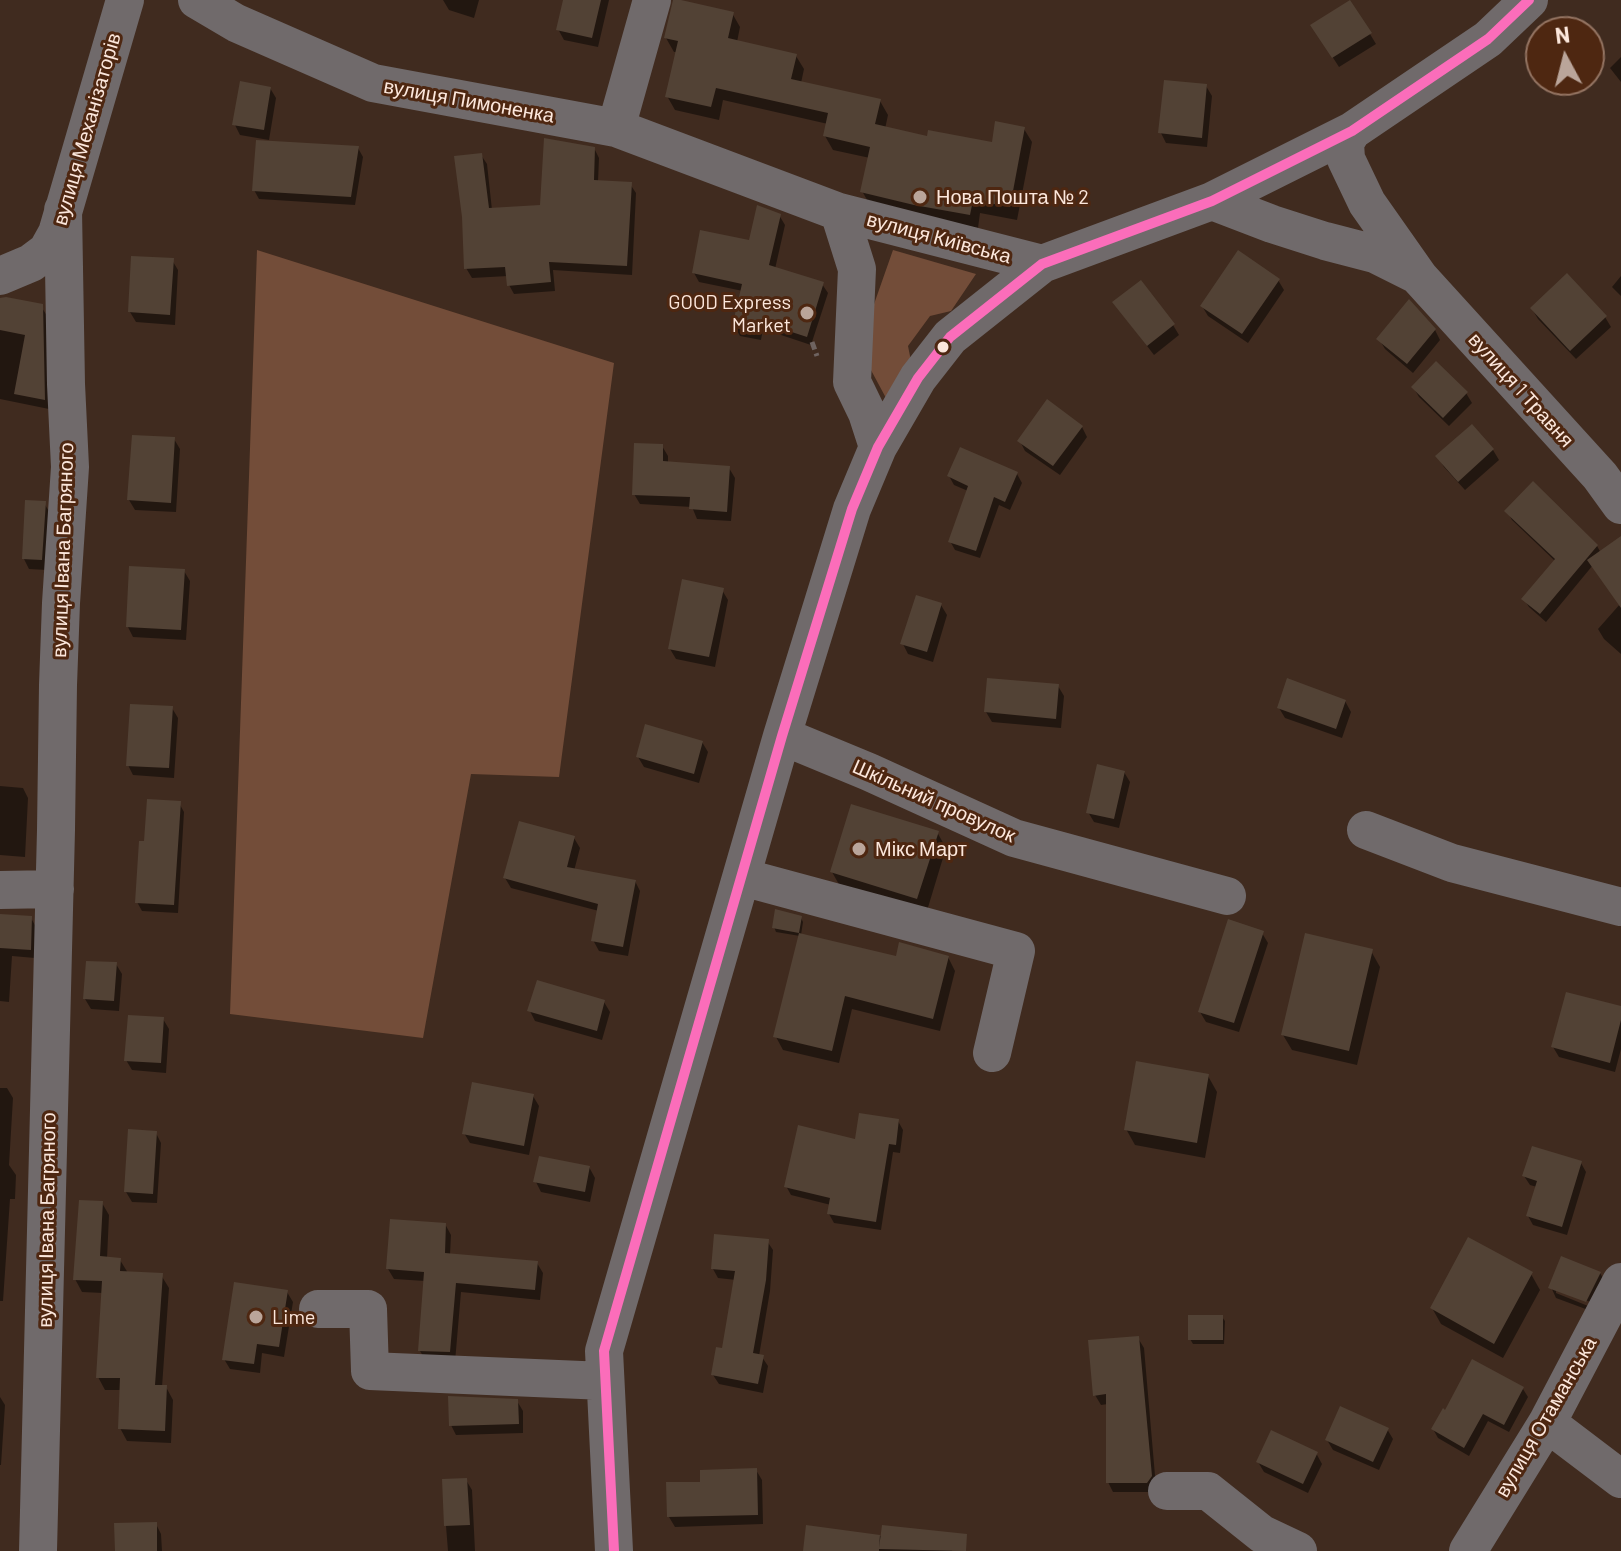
<!DOCTYPE html>
<html>
<head>
<meta charset="utf-8">
<style>
  body { margin:0 }
  #map { position:relative; width:1621px; height:1551px; overflow:hidden; background:#402b1f; font-family:Barlow,sans-serif }
  canvas { display:block }
  .north { position:absolute; left:1525px; top:16px; width:80px; height:80px; box-sizing:border-box; background:#4e2711; border:2px solid #947462; border-radius:50%; rotate:353deg; font-size:22px; font-weight:700; line-height:32px; text-align:center; color:#fce7dc }
  .north::after { content:''; display:block; margin:auto; width:28px; height:36px; background:#baa59a; clip-path:polygon(50% 0,100% 100%,50% 72%,0 100%) }
</style>
</head>
<body>
<div id="map">
<canvas width="1621" height="1551"></canvas>
<div class="north">N</div>
</div>
<script>
const g = document.querySelector('canvas').getContext('2d');
g.lineJoin = 'round';
function fill(path, color) { g.fillStyle = color; g.fill(path, 'evenodd'); }
const toPath = rows => new Path2D(rows.map(r => 'M' + r).join(''));
function strokePath(path, color, width, dash) { g.strokeStyle = color; g.lineWidth = width; g.lineCap = dash ? 'butt' : 'round'; g.setLineDash(dash || []); g.stroke(path); }
function label(font, color, halo, rows, align = 'center') {
  g.font = font + ' Barlow,sans-serif'; g.lineWidth = 6; g.setLineDash([]); g.textBaseline = 'middle'; g.strokeStyle = halo; g.fillStyle = color; for (const [text, x, y, turn = 0] of rows) {
    g.save(); g.translate(x, y); g.rotate((+turn || 0) * Math.PI / 180); g.textAlign = isNaN(turn) ? turn : align; if (halo) g.strokeText(text, 0, 0); g.fillText(text, 0, 0); g.restore();
  }
}
fill(toPath([
  [257,250,614,363,559,777,471,774,423,1038,230,1014],
  [893,250,976,274,951,311,930,316,908,346,912,366,886,398,865,359,873,307]
]), '#734d39');
fill(toPath([
  [443,0,479,0,474,18,449,10],
  [565,0,609,0,598,47,564,40,558,29],
  [732,13,740,27,737,42,796,56,804,69,801,83,880,101,888,115,885,129,928,138,993,144,1024,129,1032,142,1017,220,980,213,978,228,870,205,862,191,870,158,833,150,825,136,828,124,723,100,719,120,675,110,667,96,677,52,674,52,666,38],
  [1370,34,1376,44,1339,67,1319,36],
  [1621,57,1621,82,1610,68],
  [1206,86,1212,96,1207,147,1166,143,1161,133],
  [270,88,276,98,269,140,240,135,235,125],
  [358,148,363,157,355,205,259,199,254,190],
  [594,148,599,158,598,182,630,184,636,193,632,275,553,270,555,291,514,294,509,285,508,276,472,278,466,268,481,155,487,164,492,210,542,207],
  [779,215,785,225,775,269,822,284,828,293,811,345,763,329,761,340,740,336,735,327,743,291,699,282,694,273,751,242],
  [172,260,178,270,175,325,136,322,130,312],
  [1621,276,1621,296,1612,287],
  [1278,280,1284,290,1248,343,1208,316,1202,306],
  [41,306,47,316,49,409,0,399,0,308],
  [1532,309,1605,317,1611,327,1576,359,1538,319],
  [1121,312,1173,325,1179,335,1154,355],
  [1435,330,1440,340,1413,373,1385,349,1379,339],
  [1413,387,1466,393,1472,403,1449,426,1419,397],
  [1471,426,1493,450,1499,460,1465,490,1444,467,1438,457],
  [1082,427,1087,437,1060,475,1025,451,1020,441],
  [174,439,180,449,176,512,135,510,129,500],
  [662,446,668,456,668,463,729,468,735,478,731,521,697,519,692,507,640,504,634,494],
  [1017,474,1022,483,1010,510,999,505,980,558,955,550,950,541,968,491,954,485,949,476],
  [44,503,50,513,47,570,29,569,24,559],
  [1507,511,1597,546,1601,553,1621,538,1621,579,1593,565,1546,622,1529,607,1524,599,1555,561,1512,520],
  [184,571,190,581,186,640,133,637,128,627],
  [722,590,728,600,715,667,676,659,670,649],
  [1621,603,1621,654,1604,639,1598,629],
  [941,605,947,615,933,662,908,654,903,644],
  [1058,686,1064,696,1061,728,992,722,986,712],
  [1345,701,1351,712,1342,738,1285,718,1279,708],
  [172,708,178,718,174,778,133,775,128,765],
  [702,742,708,752,699,783,644,767,638,757],
  [1124,772,1130,782,1119,828,1094,822,1088,812],
  [0,786,23,788,28,798,25,857,0,855],
  [179,803,184,812,178,913,142,911,137,902,146,843],
  [937,832,946,848,926,914,841,888,832,872],
  [574,838,580,848,574,871,635,881,640,891,628,956,599,951,593,940,599,911,511,888,505,878],
  [0,916,31,918,36,927,35,958,12,956,9,1002,0,1001],
  [801,918,803,922,801,935,897,959,948,957,955,971,940,1031,852,1009,839,1063,783,1050,776,1037,800,936,776,932,774,927],
  [1262,933,1268,943,1239,1032,1206,1022,1200,1012],
  [1371,951,1380,967,1357,1065,1292,1050,1283,1035],
  [116,964,122,974,119,1011,91,1009,85,999],
  [604,1002,610,1012,602,1040,535,1021,530,1011],
  [1621,1009,1621,1049,1615,1072,1559,1057,1553,1047],
  [163,1019,169,1029,166,1073,132,1070,126,1060],
  [1208,1076,1217,1092,1205,1158,1135,1145,1126,1129],
  [0,1088,7,1088,13,1098,9,1165,16,1175,15,1199,10,1199,3,1301,0,1301],
  [533,1096,539,1106,529,1155,470,1143,464,1133],
  [898,1121,903,1130,900,1153,893,1152,881,1230,834,1223,829,1214,831,1205,791,1195,786,1186,857,1141],
  [156,1133,161,1143,157,1203,132,1202,126,1192],
  [1581,1163,1586,1172,1567,1235,1533,1225,1528,1216,1537,1187,1530,1185,1524,1176],
  [589,1167,595,1178,590,1202,541,1192,536,1182],
  [102,1203,109,1215,107,1259,120,1260,128,1273,161,1275,169,1288,162,1387,166,1387,173,1400,171,1443,127,1441,120,1428,122,1390,105,1390,98,1377,103,1293,82,1292,75,1279],
  [445,1224,451,1235,450,1255,537,1263,543,1273,540,1300,461,1292,455,1362,426,1361,420,1351,425,1281,394,1279,388,1269],
  [767,1241,773,1250,770,1291,759,1356,762,1357,768,1366,763,1393,719,1384,713,1375,724,1350,736,1280,718,1278,713,1269],
  [1600,1273,1606,1283,1595,1304,1556,1288,1556,1293,1593,1308,1591,1311,1556,1298,1551,1287],
  [1531,1274,1540,1290,1503,1358,1441,1324,1432,1308],
  [287,1292,293,1302,284,1357,262,1353,260,1373,230,1369,224,1359],
  [1222,1317,1225,1321,1224,1344,1193,1344,1190,1339],
  [1138,1338,1144,1348,1156,1487,1153,1492,1113,1492,1108,1482,1108,1404,1101,1405,1095,1395],
  [1523,1389,1528,1397,1509,1432,1488,1421,1469,1456,1438,1438,1433,1429,1446,1412],
  [0,1397,5,1405,1,1465,0,1465],
  [517,1401,523,1411,523,1433,456,1435,451,1425],
  [1387,1429,1393,1439,1379,1470,1333,1450,1327,1440],
  [1316,1453,1322,1464,1308,1493,1264,1472,1258,1462],
  [756,1470,762,1480,763,1524,675,1527,669,1517,702,1483],
  [466,1480,472,1490,475,1551,448,1551,446,1526],
  [156,1524,161,1534,162,1551,117,1551],
  [808,1528,953,1544,952,1551,805,1551]
]), '#0007');
fill(toPath([
  [563,0,601,0,592,38,556,30],
  [673,0,681,0,734,12,728,38,797,54,791,79,881,99,875,124,927,136,928,130,992,142,995,121,1025,127,1010,207,973,200,970,215,914,205,860,192,870,147,823,136,828,113,716,88,711,107,665,97,678,41,664,38],
  [1350,0,1372,33,1332,58,1310,25],
  [1164,80,1207,84,1202,138,1158,133],
  [240,81,271,87,264,130,232,125],
  [544,138,595,147,594,180,632,182,627,266,549,262,551,282,507,286,505,267,464,269,462,217,454,156,482,153,489,208,540,205],
  [256,140,359,146,351,197,252,191],
  [757,205,781,214,769,265,824,282,807,337,758,321,756,332,732,327,742,284,692,273,700,230,749,240],
  [1238,250,1280,279,1242,334,1200,306],
  [131,256,174,258,170,315,128,312],
  [1567,273,1607,316,1570,351,1530,308],
  [1141,280,1175,324,1147,346,1112,302],
  [6,297,43,304,45,400,14,394,25,335,0,330,0,298],
  [1409,299,1436,329,1407,364,1376,339],
  [1436,361,1468,392,1443,418,1411,387],
  [1047,399,1083,426,1053,466,1017,441],
  [1472,424,1494,449,1458,482,1435,456],
  [132,435,175,437,171,503,127,500],
  [634,443,663,444,663,461,730,466,727,512,689,509,690,497,632,495],
  [960,447,1018,472,1005,502,994,497,976,551,948,542,968,486,947,476],
  [1533,481,1598,545,1540,614,1521,599,1555,559,1504,511],
  [25,500,46,501,42,560,22,559],
  [1621,536,1621,608,1587,560],
  [129,566,185,569,181,630,126,627],
  [682,579,724,588,709,657,668,649],
  [916,595,942,603,927,652,900,644],
  [987,678,1059,684,1056,719,984,712],
  [1287,678,1346,700,1336,729,1277,708],
  [130,704,173,706,169,768,126,766],
  [645,724,703,741,694,774,636,757],
  [1097,764,1125,771,1114,819,1086,813],
  [147,799,181,801,174,905,135,903,139,841,144,841],
  [851,804,939,831,917,899,830,872],
  [519,821,575,836,567,867,636,880,623,947,591,941,598,904,503,878],
  [775,909,802,916,799,933,772,928],
  [0,914,32,916,31,950,0,948],
  [1228,919,1264,931,1234,1023,1198,1012],
  [799,933,896,956,899,942,949,956,933,1019,845,996,832,1051,773,1037],
  [1305,933,1373,949,1349,1051,1281,1035],
  [86,961,117,962,114,1001,83,999],
  [537,980,605,1000,597,1031,527,1011],
  [1566,992,1621,1006,1621,1020,1610,1063,1551,1047],
  [128,1015,164,1017,161,1063,124,1061],
  [1136,1061,1209,1074,1197,1143,1124,1130],
  [472,1082,534,1094,524,1146,462,1134],
  [859,1113,899,1119,896,1145,889,1144,876,1222,827,1214,830,1198,784,1187,798,1125,855,1139],
  [128,1129,157,1131,153,1194,124,1192],
  [1532,1146,1582,1161,1562,1227,1526,1216,1537,1181,1522,1176],
  [539,1156,590,1166,585,1192,533,1182],
  [79,1200,103,1201,100,1256,121,1258,120,1271,163,1273,155,1385,167,1385,165,1431,118,1429,120,1378,96,1378,102,1281,73,1280],
  [390,1219,446,1223,445,1253,538,1261,535,1290,456,1283,450,1352,418,1351,424,1272,386,1269],
  [714,1234,769,1239,766,1280,753,1353,764,1355,758,1384,711,1375,716,1347,722,1348,735,1271,711,1269],
  [1468,1237,1533,1272,1494,1344,1430,1308],
  [1561,1256,1601,1272,1586,1302,1548,1288],
  [234,1282,288,1290,279,1347,257,1344,254,1364,222,1360],
  [1188,1315,1223,1315,1223,1340,1188,1340],
  [1139,1336,1152,1476,1147,1483,1106,1483,1106,1394,1093,1396,1088,1340],
  [1472,1359,1524,1387,1504,1425,1483,1414,1464,1448,1431,1429,1443,1408,1445,1410],
  [448,1396,518,1399,519,1424,449,1426],
  [1340,1406,1389,1428,1373,1462,1325,1440],
  [1271,1430,1318,1452,1303,1484,1256,1462],
  [757,1468,758,1515,667,1517,666,1482,700,1482,700,1470],
  [467,1478,470,1525,444,1526,442,1479],
  [157,1522,157,1551,115,1551,114,1523],
  [806,1525,880,1535,879,1548,882,1525,967,1534,966,1551,879,1549,879,1551,803,1551]
]), '#524235');
strokePath(toPath([
  [812,342,817,356]
]), '#6e6360', 5, [8, 4]);
strokePath(toPath([
  [197,0,236,23,373,83,616,128,839,212],
  [616,128,652,0],
  [1352,131,1345,143,1346,159,1367,203,1419,277,1600,476,1621,505],
  [1212,201,1272,224,1325,241,1375,254,1417,275],
  [0,276,31,263,47,251,57,233,125,0],
  [878,447,867,413,852,382,857,269,839,212,1042,264],
  [782,736,869,772,1014,838,1227,896],
  [1366,830,1452,863,1621,907],
  [742,877,1016,951,992,1053],
  [0,890,55,889],
  [318,1309,368,1309,370,1371,605,1381],
  [1547,1423,1621,1479],
  [1167,1491,1208,1491,1262,1534,1298,1551],
  [38,1551,56,830,58,685,61,603,70,467,66,384,63,210],
  [614,1551,604,1351,782,736,852,509,878,447,918,378,950,337,1042,264,1212,201,1352,131,1488,39,1529,0],
  [1468,1551,1547,1423,1621,1282]
]), '#706a6b', 38);
strokePath(toPath([
  [614,1551,604,1351,782,736,852,509,878,447,918,378,950,337,1042,264,1212,201,1352,131,1488,39,1529,0]
]), '#fb6dba', 10);
for (const [x, y, r, color] of [
  [920,197,8,"#baa59a"],
  [807,313,8,"#baa59a"],
  [943,347,7,"#fce7dc"],
  [859,849,8,"#baa59a"],
  [256,1317,8,"#baa59a"]
]) { const dot = new Path2D(); dot.arc(x, y, r, 0, 2 * Math.PI); g.fillStyle = color; g.fill(dot); strokePath(dot, '#4e2711', 3); }
label('20px', '#fce7dc', '#4e2711', [
  ["вулиця Пимоненка",469,101,10],
  ["вулиця Механізаторів",87,129,-74],
  ["вулиця Київська",939,238,15],
  ["вулиця 1 Травня",1521,390,48],
  ["вулиця Івана Багряного",63,550,-88],
  ["Шкільний провулок",934,801,24],
  ["вулиця Івана Багряного",47,1220,-89],
  ["вулиця Отаманська",1546,1417,-60]
]);
label('20px', '#fce7dc', '#4e2711', [
  ["Нова Пошта № 2",936,197],
  ["GOOD Express",791,302,"right"],
  ["Market",791,325,"right"],
  ["Мікс Март",875,849],
  ["Lime",272,1317]
], 'left');
</script>
</body>
</html>
